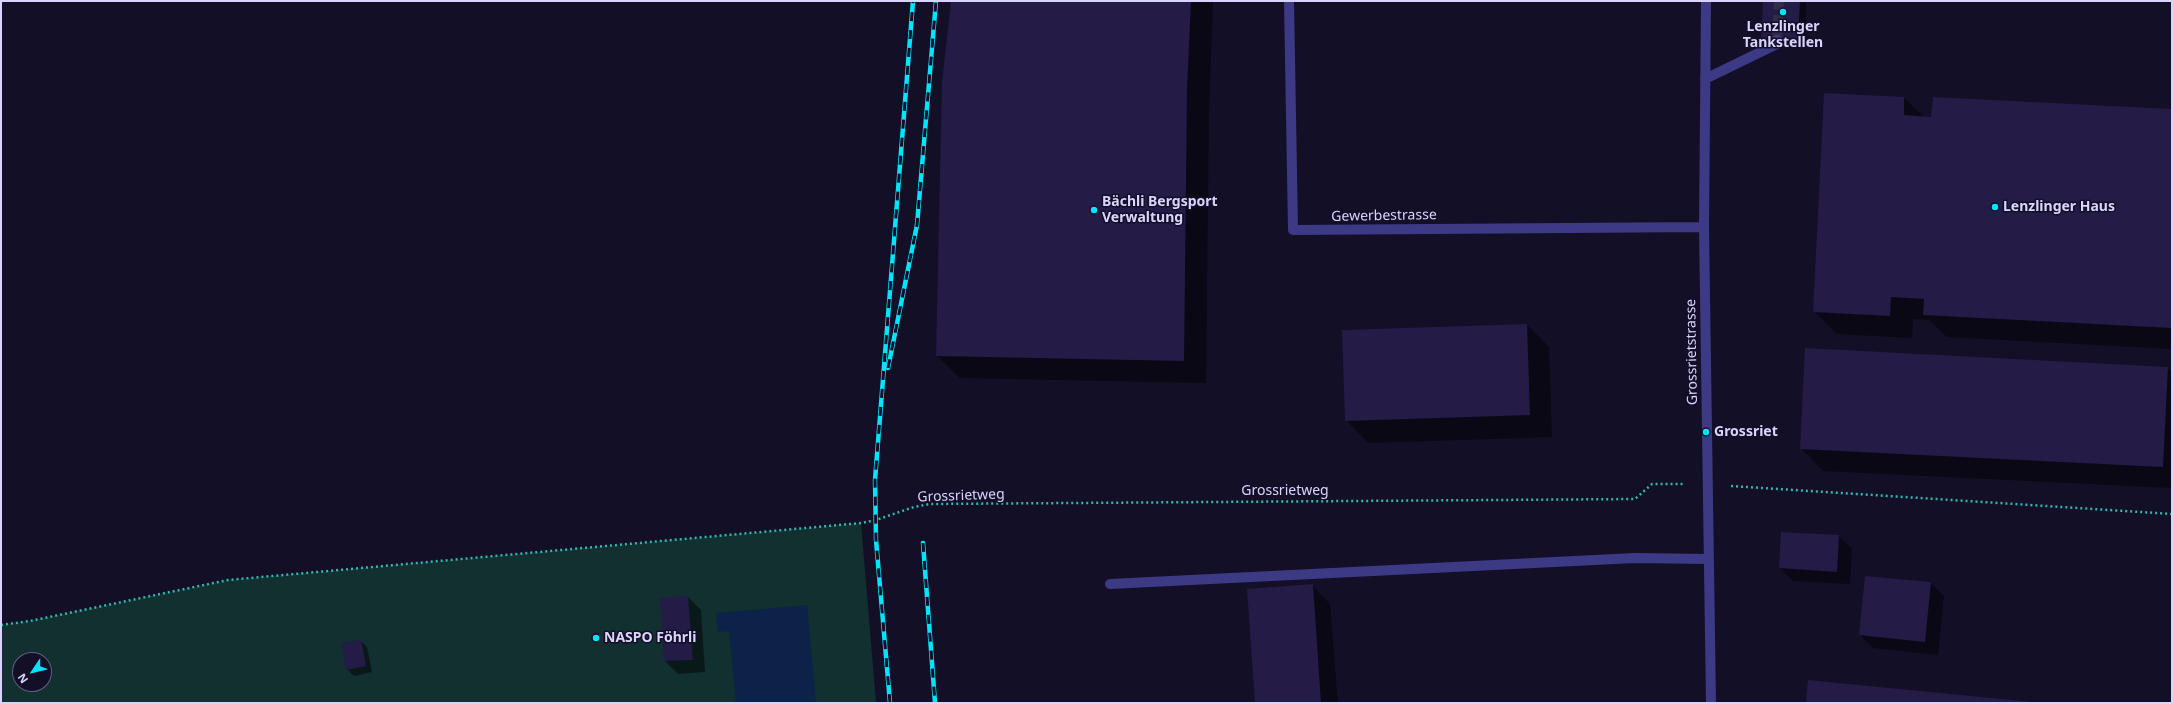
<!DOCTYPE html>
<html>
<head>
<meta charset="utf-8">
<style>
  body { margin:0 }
  #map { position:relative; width:2173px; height:704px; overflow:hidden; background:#130f26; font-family:"Noto Sans",sans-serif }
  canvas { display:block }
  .frame { position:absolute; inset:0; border:2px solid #d9d4ff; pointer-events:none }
  .north { position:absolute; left:12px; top:652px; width:40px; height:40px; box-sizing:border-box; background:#130f26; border:1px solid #625e7d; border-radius:50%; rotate:235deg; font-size:11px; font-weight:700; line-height:16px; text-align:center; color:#d9d4ff }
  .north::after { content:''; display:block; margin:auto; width:14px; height:18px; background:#00e5ff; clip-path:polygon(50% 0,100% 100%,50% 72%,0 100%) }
</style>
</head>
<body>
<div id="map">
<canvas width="2173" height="704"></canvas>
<div class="frame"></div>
<div class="north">N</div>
</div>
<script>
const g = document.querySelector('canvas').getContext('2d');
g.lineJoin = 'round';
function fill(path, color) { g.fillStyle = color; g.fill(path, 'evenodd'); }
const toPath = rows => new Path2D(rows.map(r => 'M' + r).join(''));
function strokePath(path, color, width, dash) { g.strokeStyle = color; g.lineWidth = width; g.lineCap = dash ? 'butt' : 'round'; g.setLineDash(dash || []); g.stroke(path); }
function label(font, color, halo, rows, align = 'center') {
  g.font = font + ' "Noto Sans",sans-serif'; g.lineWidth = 3; g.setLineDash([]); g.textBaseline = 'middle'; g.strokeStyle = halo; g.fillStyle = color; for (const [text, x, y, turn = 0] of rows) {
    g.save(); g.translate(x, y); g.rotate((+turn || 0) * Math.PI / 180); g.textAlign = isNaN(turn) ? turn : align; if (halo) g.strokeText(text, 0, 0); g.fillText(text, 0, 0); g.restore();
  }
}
fill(toPath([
  [861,523,876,703,1,703,1,625,30,621,228,580],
  [20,660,44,660,44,684,20,684]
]), '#12302f');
fill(toPath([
  [807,605,816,703,736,703,729,631,718,632,716,613]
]), '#0c2248');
fill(toPath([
  [952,1,1213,1,1209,113,1206,383,960,378,937,356],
  [1764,1,1806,1,1805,47,1769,46,1762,39],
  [1825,94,1904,98,1924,117,2172,110,2172,349,1947,337,1929,320,1913,319,1912,338,1837,334,1814,311],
  [1527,325,1549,347,1552,437,1368,443,1346,420],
  [2167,368,2172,372,2172,488,1823,471,1801,448],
  [1839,536,1852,549,1850,584,1793,581,1780,568],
  [1931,583,1944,596,1938,655,1873,648,1860,635],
  [1312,585,1330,604,1338,703,1256,703],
  [688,597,701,610,705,672,678,674,665,661],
  [361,641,367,647,372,672,354,676,347,669]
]), '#0007');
fill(toPath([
  [951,1,1191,1,1187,90,1184,361,936,356,942,83],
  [1763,1,1800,1,1798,41,1761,40],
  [1824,93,1904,97,1904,115,1931,117,1933,97,2172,109,2172,328,1923,315,1924,299,1891,297,1890,316,1813,312],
  [1527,324,1530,415,1345,421,1342,330],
  [1805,348,2168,367,2163,467,1800,449],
  [1781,532,1839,535,1837,572,1779,568],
  [1865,576,1931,582,1925,642,1859,635],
  [1313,584,1321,703,1255,703,1247,589],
  [688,596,693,660,664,661,660,598],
  [361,640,366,666,346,670,341,643],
  [1808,680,2032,702,2032,703,1806,703]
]), '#241b47');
strokePath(toPath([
  [1777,40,1779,1]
]), '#312d47', 10, [10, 5]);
strokePath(toPath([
  [1731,486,2172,514],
  [1,625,30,621,228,580,861,523,876,520,914,507,930,504,1635,499,1652,484,1684,484]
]), '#2fb8b0', 2.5, [2, 3]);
strokePath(toPath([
  [1289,1,1293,230,1704,227],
  [1706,1,1704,227,1711,703],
  [1705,79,1777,44,1777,40],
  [1110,584,1635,558,1708,559]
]), '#3d3a85', 10);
const rail = toPath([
  [888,368,917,225,936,1],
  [923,543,935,703],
  [890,703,876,540,875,480,913,1]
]);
strokePath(rail, '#00e5ff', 4.5);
strokePath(rail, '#130f26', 3, [9]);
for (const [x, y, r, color] of [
  [1783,12,4,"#00e5ff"],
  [1995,207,4,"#00e5ff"],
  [1094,210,4,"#00e5ff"],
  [1706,432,4,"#00e5ff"],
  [596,638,4,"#00e5ff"]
]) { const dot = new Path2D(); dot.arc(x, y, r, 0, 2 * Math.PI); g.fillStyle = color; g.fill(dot); strokePath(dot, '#130f26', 1.5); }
label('bold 14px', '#d9d4ff', '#130f26', [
  ["Lenzlinger",1783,27,"center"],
  ["Tankstellen",1783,43,"center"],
  ["Bächli Bergsport",1102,202],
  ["Verwaltung",1102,218],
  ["Lenzlinger Haus",2003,207],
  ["Grossriet",1714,432],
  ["NASPO Föhrli",604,638]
], 'left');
label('14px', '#d9d4ff', '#130f26', [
  ["Gewerbestrasse",1384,216,-1],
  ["Grossrietstrasse",1692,352,-91],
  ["Grossrietweg",1285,491],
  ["Grossrietweg",961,496,-2]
]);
</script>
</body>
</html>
